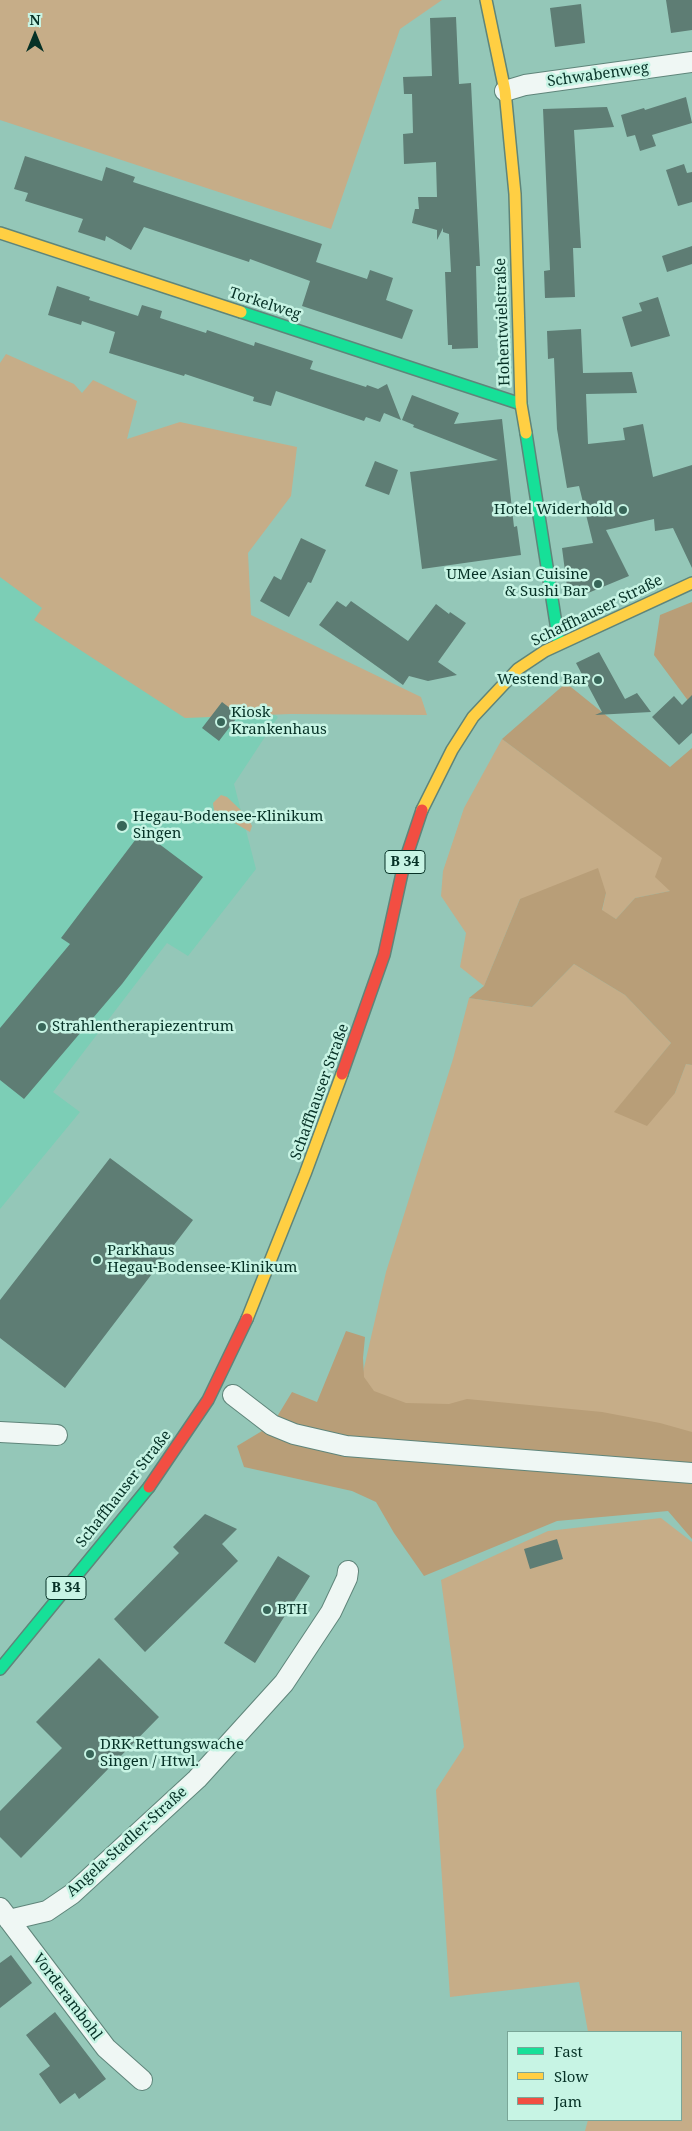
<!DOCTYPE html>
<html>
<head>
<meta charset="utf-8">
<style>
  body { margin:0 }
  #map { position:relative; width:692px; height:2131px; overflow:hidden; background:#94c7b8; font-family:"Noto Serif",serif }
  canvas { display:block }
  .legend { position:absolute; left:507px; top:2031px; width:175px; height:90px; box-sizing:border-box; background:#c7f4e4; border:1px solid #7aa698; margin:0; padding:6px 9px; list-style:none; font-size:15px; color:#063126 }
  .legend li { display:flex; align-items:center; gap:10px; height:25px }
  .legend b { width:25px; border:1px solid #7aa698 }
  .north { position:absolute; left:10px; top:10px; width:50px; height:50px; -webkit-text-stroke:4px #c7f4e4; paint-order:stroke; rotate:0deg; font-size:14px; font-weight:700; line-height:20px; text-align:center; color:#063126 }
  .north::after { content:''; display:block; margin:auto; width:18px; height:22px; background:#063126; clip-path:polygon(50% 0,100% 100%,50% 72%,0 100%) }
</style>
</head>
<body>
<div id="map">
<canvas width="692" height="2131"></canvas>
<ul class="legend">
<li><b style="height:6px;background:#16e098"></b>Fast</li>
<li><b style="height:6px;background:#ffcf43"></b>Slow</li>
<li><b style="height:6px;background:#f24e42"></b>Jam</li>
</ul>
<div class="north">N</div>
</div>
<script>
const g = document.querySelector('canvas').getContext('2d');
g.lineJoin = 'round';
function fill(path, color) { g.fillStyle = color; g.fill(path, 'evenodd'); }
const toPath = rows => new Path2D(rows.map(r => 'M' + r).join(''));
function strokePath(path, color, width, dash) { g.strokeStyle = color; g.lineWidth = width; g.lineCap = dash ? 'butt' : 'round'; g.setLineDash(dash || []); g.stroke(path); }
function label(font, color, halo, rows, align = 'center') {
  g.font = font + ' "Noto Serif",serif'; g.lineWidth = 5; g.setLineDash([]); g.textBaseline = 'middle'; g.strokeStyle = halo; g.fillStyle = color; for (const [text, x, y, turn = 0] of rows) {
    g.save(); g.translate(x, y); g.rotate((+turn || 0) * Math.PI / 180); g.textAlign = isNaN(turn) ? turn : align; if (halo) g.strokeText(text, 0, 0); g.fillText(text, 0, 0); g.restore();
  }
}
fill(toPath([
  [0,514,278,717,234,784,256,869,188,956,167,943,53,1092,80,1112,0,1209]
]), '#7cceb6');
fill(toPath([
  [0,0,442,0,400,29,331,229,0,120],
  [6,354,74,384,82,393,93,380,137,401,127,439,180,422,297,447,291,496,248,553,251,615,421,697,427,715,291,714,185,718,34,620,42,608,0,577,0,363],
  [502,739,663,858,670,891,635,898,616,919,602,911,606,893,520,899,484,986,460,967,466,933,441,896,443,871,464,808],
  [221,795,227,797,247,816,252,826,250,832,214,811,213,803],
  [574,964,625,995,671,1043,615,1112,675,1093,686,1064,692,1065,692,1473,346,1446,386,1272,453,1059,469,998,532,1007],
  [661,1518,692,1542,692,2131,585,2131,588,2120,681,2120,681,2032,588,2032,579,1982,450,1997,436,1790,464,1747,441,1580,548,1531]
]), '#c6ad88');
fill(toPath([
  [692,602,692,706,654,655,660,615],
  [566,683,670,767,692,748,692,1065,686,1064,675,1093,647,1126,614,1112,671,1043,625,995,574,964,532,1007,469,998,484,986,520,899,598,868,606,893,602,910,616,919,635,898,670,891,655,877,662,858,502,739],
  [346,1331,365,1337,363,1358,364,1377,374,1391,406,1403,449,1404,467,1399,602,1412,660,1423,692,1432,692,1539,668,1511,557,1521,424,1576,394,1533,376,1502,352,1491,244,1467,237,1446,272,1425,292,1392,317,1402]
]), '#b89e78');
fill(toPath([
  [666,0,692,0,692,30,671,33],
  [581,4,585,43,555,47,550,8],
  [456,17,459,84,471,83,480,266,476,266,478,348,452,349,452,345,448,345,445,272,451,272,449,234,443,232,443,228,437,240,437,230,412,223,415,209,419,209,418,197,437,197,436,162,404,164,403,134,413,133,412,94,404,94,403,77,432,76,430,18],
  [686,97,692,123,652,135,656,146,640,151,635,135,627,137,621,115,644,108,645,110],
  [607,107,614,127,574,130,581,248,573,248,575,297,545,298,544,271,550,270,543,109],
  [25,156,102,181,106,167,135,177,133,182,322,244,316,262,367,279,370,270,393,278,386,300,413,310,402,339,302,306,310,281,250,259,249,262,144,227,131,250,106,236,105,241,78,232,83,219,25,201,28,193,14,189],
  [684,164,687,173,692,172,692,202,678,206,666,170],
  [692,246,692,264,667,272,662,256],
  [57,286,90,297,89,300,138,316,142,305,162,311,160,318,206,333,207,330,254,346,255,342,313,361,310,369,366,387,367,385,378,389,387,384,401,420,384,413,380,422,366,417,364,421,276,391,271,406,253,401,254,397,185,374,184,376,109,353,115,332,82,321,81,325,48,315],
  [658,297,670,336,631,347,622,317,642,311,639,303],
  [581,329,583,373,632,372,637,393,586,394,588,444,625,440,623,428,643,424,653,477,692,465,692,568,673,528,655,531,654,519,606,530,629,576,576,598,568,594,562,548,593,543,579,486,567,488,557,429,554,358,548,359,547,331],
  [412,395,459,413,454,424,502,419,514,527,517,526,521,555,422,569,410,472,498,460,413,427,414,425,402,420],
  [375,461,398,470,389,495,365,486],
  [301,538,326,550,311,583,308,582,289,617,260,601,274,576,281,580],
  [337,601,346,607,351,601,408,641,436,604,449,614,450,612,466,623,438,662,457,675,428,681,409,676,403,685,319,625],
  [599,652,625,699,637,693,651,712,595,715,602,712,576,663],
  [692,695,692,733,679,745,652,717,674,696,682,705],
  [222,702,239,715,219,741,202,728],
  [142,831,203,877,122,984,24,1099,0,1080,0,1028,70,944,61,938],
  [110,1158,193,1220,65,1388,0,1338,0,1300],
  [205,1514,237,1529,222,1544,238,1561,145,1652,114,1619,179,1553,173,1547],
  [557,1539,563,1559,530,1569,524,1549],
  [278,1556,310,1576,255,1663,224,1643],
  [99,1658,159,1717,21,1858,0,1837,0,1811,62,1748,36,1722],
  [11,1955,32,1983,0,2008,0,1963],
  [55,2012,106,2079,79,2099,75,2093,60,2104,39,2074,50,2066,26,2035]
]), '#5e7d74');
const street = toPath([
  [505,91,525,85,692,62],
  [233,1395,272,1425,294,1434,346,1446,692,1473],
  [0,1432,57,1435],
  [0,1908,106,2048,142,2080],
  [9,1920,47,1911,72,1894,197,1779,284,1683,331,1612,347,1578,348,1571]
]);
const fast = toPath([
  [241,312,521,404],
  [526,433,559,643],
  [0,1669,149,1487]
]);
const slow = toPath([
  [486,0,505,91,515,194,521,404,526,433],
  [0,233,241,312],
  [422,810,452,750,473,717,518,669,545,651,692,583],
  [247,1319,305,1174,342,1074]
]);
const jam = toPath([
  [342,1074,384,955,404,864,422,810],
  [149,1487,208,1400,247,1319]
]);
strokePath(street, '#5f857a', 22);
strokePath(fast, '#5f857a', 14);
strokePath(slow, '#5f857a', 14);
strokePath(jam, '#5f857a', 14);
strokePath(street, '#eff7f4', 20);
strokePath(fast, '#16e098', 11);
strokePath(slow, '#ffcf43', 11);
strokePath(jam, '#f24e42', 11);
for (const [x, y, r, color] of [
  [623,510,5,"#386659"],
  [598,584,5,"#386659"],
  [598,680,5,"#386659"],
  [221,722,5,"#386659"],
  [122,826,6,"#386659"],
  [42,1027,5,"#386659"],
  [97,1260,5,"#386659"],
  [267,1610,5,"#386659"],
  [90,1754,5,"#386659"]
]) { const dot = new Path2D(); dot.arc(x, y, r, 0, 2 * Math.PI); g.fillStyle = color; g.fill(dot); strokePath(dot, '#c7f4e4', 2); }
for (const [x, y, w] of [
  [405,862,40],
  [66,1588,40]
]) { const box = new Path2D(); box.roundRect(x - w / 2, y - 11.5, w, 23, 4); g.fillStyle = '#c7f4e4'; g.fill(box); strokePath(box, '#063126', 1); }
label('bold 14px', '#063126', null, [
  ["B 34",405,862],
  ["B 34",66,1588]
]);
label('15px', '#063126', '#c7f4e4', [
  ["Schwabenweg",598,75,-8],
  ["Torkelweg",265,304,18],
  ["Hohentwielstraße",503,322,-92],
  ["Schaffhauser Straße",597,611,-26],
  ["Schaffhauser Straße",320,1092,-70],
  ["Schaffhauser Straße",124,1489,-52],
  ["Angela-Stadler-Straße",127,1842,-42],
  ["Vorderambohl",67,1997,53]
]);
label('15px', '#063126', '#c7f4e4', [
  ["Hotel Widerhold",613,510,"right"],
  ["UMee Asian Cuisine",588,575,"right"],
  ["& Sushi Bar",588,592,"right"],
  ["Westend Bar",588,680,"right"],
  ["Kiosk",231,713],
  ["Krankenhaus",231,730],
  ["Hegau-Bodensee-Klinikum",133,817],
  ["Singen",133,834],
  ["Strahlentherapiezentrum",52,1027],
  ["Parkhaus",107,1251],
  ["Hegau-Bodensee-Klinikum",107,1268],
  ["BTH",277,1610],
  ["DRK Rettungswache",100,1745],
  ["Singen / Htwl.",100,1762]
], 'left');
</script>
</body>
</html>
